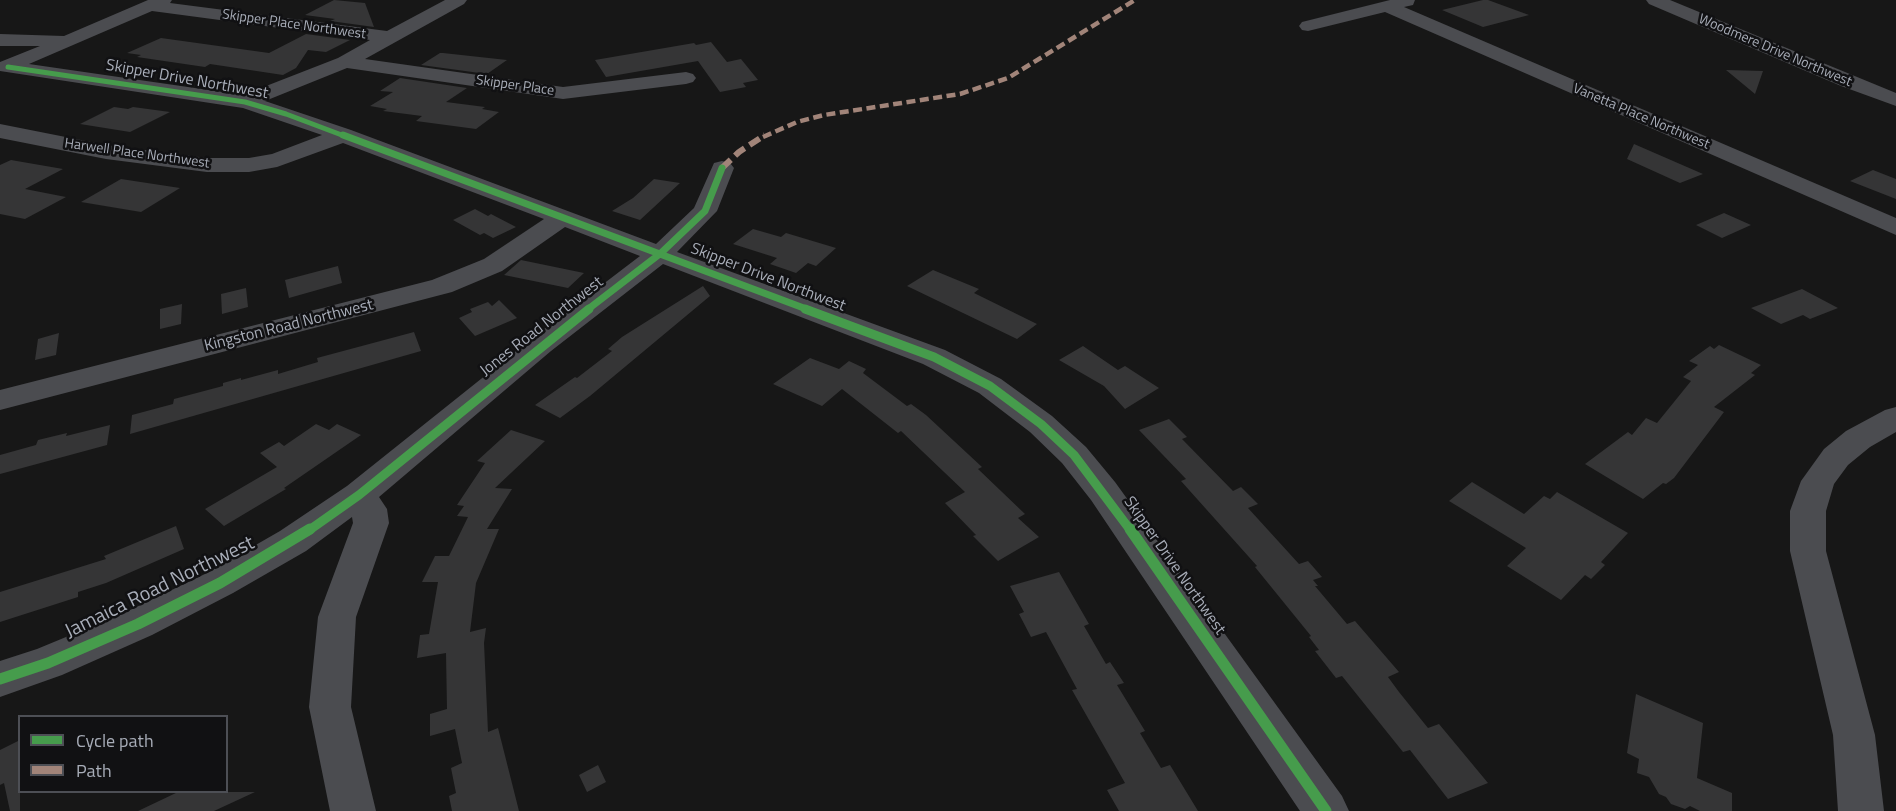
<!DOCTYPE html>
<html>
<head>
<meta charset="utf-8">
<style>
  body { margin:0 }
  #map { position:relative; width:1896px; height:811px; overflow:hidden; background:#171717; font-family:"Titillium Web",sans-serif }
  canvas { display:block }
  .legend { position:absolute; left:18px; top:715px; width:210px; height:78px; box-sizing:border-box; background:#111113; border:2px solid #4d4f55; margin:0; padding:8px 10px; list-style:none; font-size:18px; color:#a8adb8 }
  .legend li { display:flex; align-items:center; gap:12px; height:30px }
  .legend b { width:30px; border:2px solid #4d4f55 }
</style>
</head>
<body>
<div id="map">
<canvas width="1896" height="811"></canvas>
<ul class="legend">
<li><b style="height:8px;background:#469c4c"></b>Cycle path</li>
<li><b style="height:8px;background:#a18479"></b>Path</li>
</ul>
</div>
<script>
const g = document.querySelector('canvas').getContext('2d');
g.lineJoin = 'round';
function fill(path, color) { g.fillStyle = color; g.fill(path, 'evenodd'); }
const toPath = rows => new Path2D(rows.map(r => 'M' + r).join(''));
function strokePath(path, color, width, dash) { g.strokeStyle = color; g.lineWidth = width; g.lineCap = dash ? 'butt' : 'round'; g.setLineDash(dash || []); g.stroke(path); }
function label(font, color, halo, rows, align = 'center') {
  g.font = font + ' "Titillium Web",sans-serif'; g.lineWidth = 5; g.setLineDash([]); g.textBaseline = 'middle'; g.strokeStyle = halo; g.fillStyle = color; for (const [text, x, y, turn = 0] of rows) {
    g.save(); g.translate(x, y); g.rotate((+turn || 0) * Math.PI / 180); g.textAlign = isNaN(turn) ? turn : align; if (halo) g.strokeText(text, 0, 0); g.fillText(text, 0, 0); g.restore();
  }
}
fill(toPath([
  [334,0,365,3,374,27,330,21,335,19,305,15],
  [1483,0,1488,0,1529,15,1483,27,1442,10],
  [306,34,350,40,326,52,308,50,296,68,283,75,210,64,205,67,137,57,141,55,127,53,161,38,269,53],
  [711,42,727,62,741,59,758,80,743,83,746,87,720,92,698,61,606,77,595,60,694,43,696,45],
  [440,53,443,53,507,60,487,74,421,65],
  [1726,70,1763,71,1755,94],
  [400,78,467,88,446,102,485,107,482,109,499,112,476,129,416,121,422,116,383,111,387,109,370,106,393,92,380,91],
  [114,107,128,109,133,107,170,112,130,132,80,124],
  [1634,144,1703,174,1680,183,1627,159],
  [11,160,63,169,25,189,66,197,25,219,0,214,0,165],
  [1873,170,1896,179,1896,199,1850,181],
  [121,179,180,188,141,212,81,202],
  [654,179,680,183,640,220,612,211,633,198],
  [475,209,488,216,491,214,516,227,493,238,484,233,480,235,453,220],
  [1724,213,1751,225,1722,238,1696,225],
  [753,229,781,237,786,233,836,248,816,266,808,263,796,273,770,264,777,258,733,244],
  [521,260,584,273,568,288,504,275],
  [338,266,342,283,289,298,285,280],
  [933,270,979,289,974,293,1037,324,1017,339,907,286],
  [703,286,710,296,590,396,560,418,535,405,575,377,577,378,612,351,608,349,622,337],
  [246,288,248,307,222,314,221,294],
  [1802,289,1838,308,1810,319,1803,315,1781,324,1751,308],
  [499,300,517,318,475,336,459,318,472,312,470,309,488,302,492,306],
  [182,304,181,324,160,329,160,309],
  [414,332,421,351,130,434,132,415,173,404,174,399,223,386,223,383,241,378,241,380,278,370,278,374,318,362,317,358],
  [59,333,56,355,35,360,38,339],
  [1719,345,1761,365,1751,373,1755,375,1714,407,1724,412,1674,478,1666,484,1663,483,1643,499,1585,464,1628,432,1632,435,1646,418,1657,423,1691,381,1683,377,1698,365,1689,361,1710,346,1714,349],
  [1083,346,1118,370,1125,366,1159,388,1125,409,1104,386,1059,360],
  [810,358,839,369,849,361,866,369,863,373,907,406,911,404,926,415,982,467,978,469,1025,514,1018,518,1039,537,998,561,973,536,976,535,945,503,965,492,901,431,898,433,842,389,822,406,773,384],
  [1169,419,1187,437,1182,439,1233,491,1241,487,1258,504,1248,508,1299,564,1308,561,1322,577,1313,580,1318,586,1315,586,1347,624,1355,621,1399,672,1388,677,1399,692,1428,728,1439,724,1488,783,1448,799,1410,750,1403,752,1342,676,1336,678,1315,651,1319,650,1309,637,1311,636,1255,567,1257,566,1181,481,1186,479,1139,430],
  [316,424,329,430,337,424,361,435,284,488,286,489,224,526,205,509,277,467,260,453,279,442,284,446],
  [110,425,107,445,0,474,0,455,36,445,38,440,67,433,66,436],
  [511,430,545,441,495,488,512,489,487,529,499,529,476,583,470,632,486,628,484,643,488,732,498,728,519,811,452,811,449,796,456,793,451,768,462,763,455,729,430,736,430,714,447,709,446,653,417,658,420,635,429,634,438,582,422,582,435,556,449,556,468,517,457,516,464,506,457,505,485,463,477,461],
  [1472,482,1524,514,1544,496,1550,499,1557,492,1628,533,1601,562,1605,565,1591,579,1585,575,1561,600,1507,566,1526,548,1449,501],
  [176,526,184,549,106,583,78,592,78,597,0,622,0,592,106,559,104,556],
  [1059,572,1089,624,1084,626,1106,664,1110,662,1124,683,1117,685,1145,731,1140,733,1161,768,1170,765,1198,811,1119,811,1107,790,1125,783,1072,690,1077,689,1046,632,1031,637,1019,614,1024,612,1010,586],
  [1636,694,1703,723,1697,778,1732,793,1732,811,1700,811,1690,806,1685,809,1671,804,1666,797,1659,794,1649,777,1637,773,1639,759,1627,753],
  [20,740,20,811,10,811,4,783,0,785,0,750],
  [598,765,606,782,587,792,579,775],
  [178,792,255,792,214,811,138,811]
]), '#353536');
fill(toPath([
  [148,0,172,0,170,3,387,31,445,0,467,0,464,4,365,59,563,87,686,72,693,74,696,78,693,82,686,84,563,99,347,68,265,101,351,130,656,244,694,208,714,163,722,161,730,163,734,168,717,211,677,252,945,350,1001,379,1052,416,1086,447,1115,482,1342,796,1349,811,1300,811,1091,500,1062,463,1030,432,979,393,923,364,663,264,551,351,379,497,387,509,389,523,356,617,351,707,376,811,330,811,309,707,318,617,353,523,352,517,306,551,233,593,152,635,62,675,0,697,0,661,37,649,124,613,207,573,280,531,347,486,531,339,640,256,565,227,502,271,452,292,0,410,0,390,432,280,484,259,544,219,343,143,277,167,249,172,207,172,106,159,0,138,0,124,106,145,207,158,249,158,272,154,322,135,243,108,0,71,0,62,40,46,0,46,0,34,64,36,148,0],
  [152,11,370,40,338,58,243,95,29,64,152,11],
  [1390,0,1415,0,1413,5,1404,7,1896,218,1896,235,1385,12,1308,31,1302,30,1299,26,1302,22,1390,0],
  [1646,0,1670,0,1896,93,1896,106,1841,86,1649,4,1646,0],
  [1896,407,1896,432,1870,447,1848,465,1834,484,1826,511,1826,551,1875,735,1884,811,1838,811,1833,735,1790,551,1790,511,1801,481,1824,449,1846,431,1885,410,1896,407]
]), '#4b4c50');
strokePath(toPath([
  [763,137,797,122,824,115,960,94,1008,78,1135,0]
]), '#a18479', 4.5, [9, 4.5]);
strokePath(toPath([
  [722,168,739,152,765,135]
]), '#a18479', 6, [12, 6]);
strokePath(toPath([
  [8,67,245,102,286,114,347,137]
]), '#469c4c', 5);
strokePath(toPath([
  [343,135,809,310],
  [587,310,661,253,705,211,722,168]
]), '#469c4c', 7);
strokePath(toPath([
  [805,309,934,357,990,386,1041,424,1074,455,1131,531],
  [308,531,359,495,589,309]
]), '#469c4c', 9);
strokePath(toPath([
  [1130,529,1326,811],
  [0,679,48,663,138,624,220,583,310,529]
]), '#469c4c', 11);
label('14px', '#a8adb8', '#111113', [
  ["Skipper Place Northwest",294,25,8],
  ["Woodmere Drive Northwest",1775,51,23],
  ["Skipper Place",515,86,8],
  ["Vanetta Place Northwest",1641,117,23],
  ["Harwell Place Northwest",137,154,8]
]);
label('16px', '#a8adb8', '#111113', [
  ["Skipper Drive Northwest",187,80,10],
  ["Skipper Drive Northwest",768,278,21],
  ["Kingston Road Northwest",289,326,-14],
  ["Jones Road Northwest",542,327,-38],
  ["Skipper Drive Northwest",1174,566,55]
]);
label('20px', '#a8adb8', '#111113', [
  ["Jamaica Road Northwest",160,588,-26]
]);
</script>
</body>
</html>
